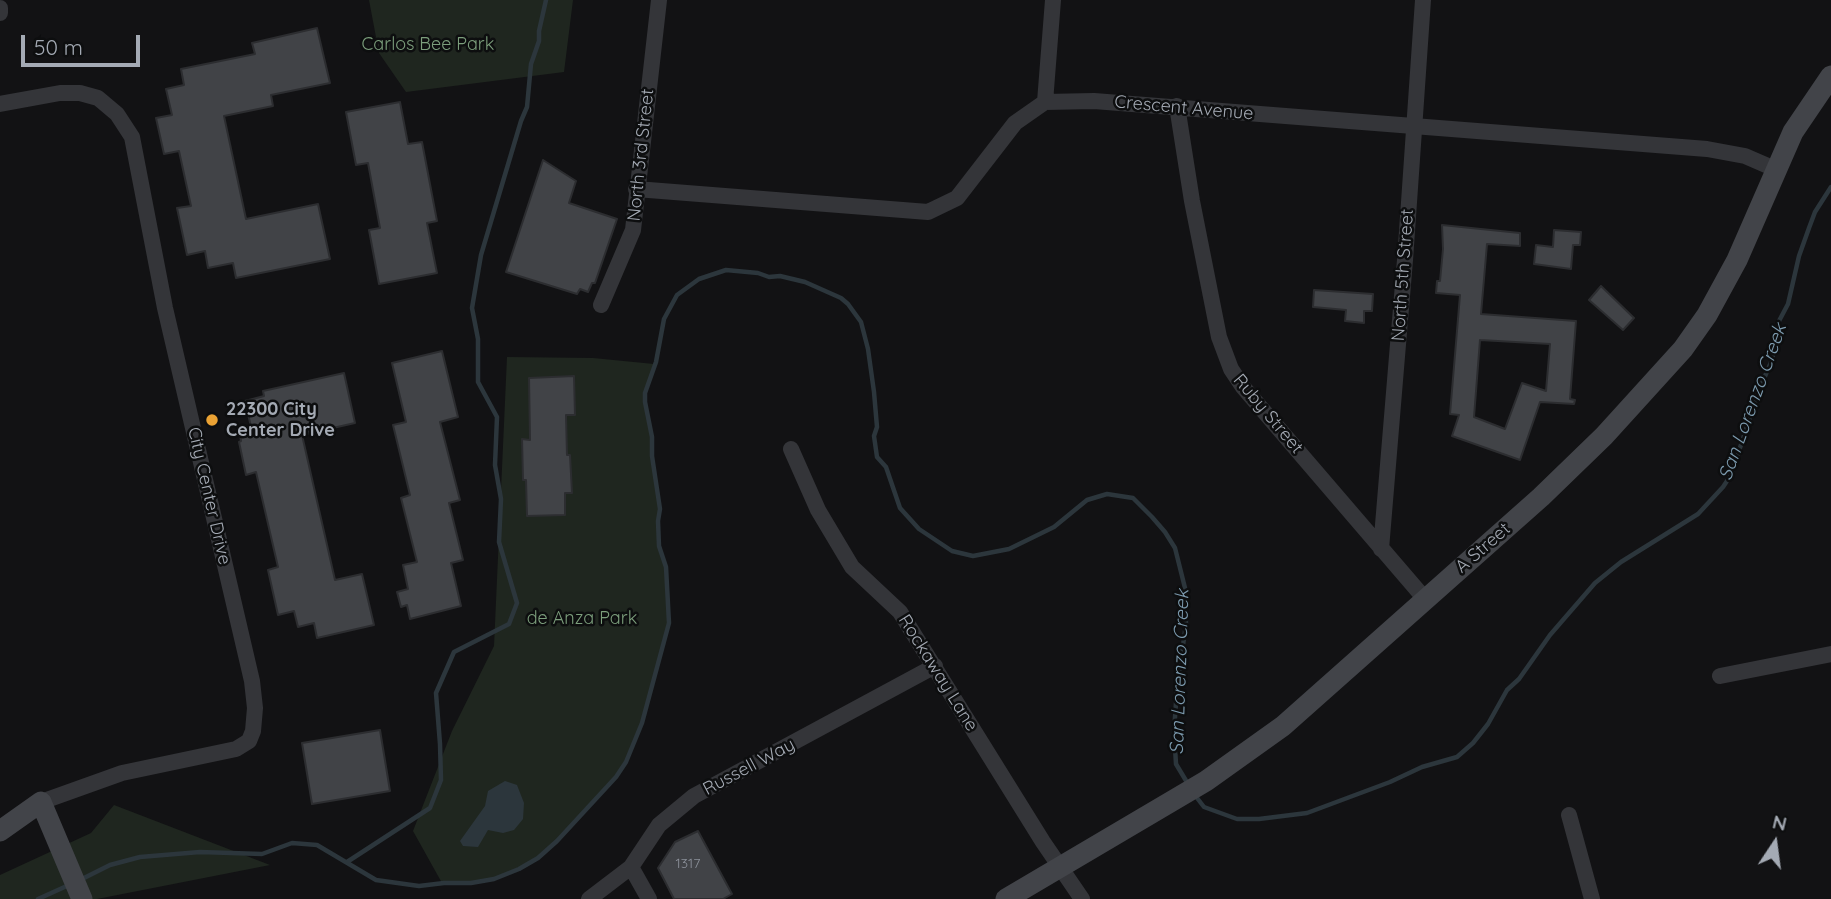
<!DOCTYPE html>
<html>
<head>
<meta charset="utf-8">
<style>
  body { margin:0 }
  #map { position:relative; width:1831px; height:899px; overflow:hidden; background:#121214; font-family:Quicksand,sans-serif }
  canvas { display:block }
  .north { position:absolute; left:1740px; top:808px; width:70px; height:70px; -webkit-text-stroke:5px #0d0e0f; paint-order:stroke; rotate:13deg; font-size:19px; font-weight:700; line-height:28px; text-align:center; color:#a4aab4 }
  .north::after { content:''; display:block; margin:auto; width:24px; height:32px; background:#a4aab4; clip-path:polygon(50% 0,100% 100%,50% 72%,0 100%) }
  .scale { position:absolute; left:21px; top:35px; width:119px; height:32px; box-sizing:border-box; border:4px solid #a4aab4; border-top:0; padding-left:9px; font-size:21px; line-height:24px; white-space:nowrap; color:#a4aab4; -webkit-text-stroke:5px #0d0e0f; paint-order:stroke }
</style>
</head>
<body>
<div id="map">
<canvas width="1831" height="899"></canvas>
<div class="north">N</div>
<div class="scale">50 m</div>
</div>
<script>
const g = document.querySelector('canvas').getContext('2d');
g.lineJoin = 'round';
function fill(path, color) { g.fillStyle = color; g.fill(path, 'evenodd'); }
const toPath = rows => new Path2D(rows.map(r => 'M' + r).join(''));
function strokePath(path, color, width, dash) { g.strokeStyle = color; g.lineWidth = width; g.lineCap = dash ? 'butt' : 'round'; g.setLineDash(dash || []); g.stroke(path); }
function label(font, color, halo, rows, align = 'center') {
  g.font = font + ' Quicksand,sans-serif'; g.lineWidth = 5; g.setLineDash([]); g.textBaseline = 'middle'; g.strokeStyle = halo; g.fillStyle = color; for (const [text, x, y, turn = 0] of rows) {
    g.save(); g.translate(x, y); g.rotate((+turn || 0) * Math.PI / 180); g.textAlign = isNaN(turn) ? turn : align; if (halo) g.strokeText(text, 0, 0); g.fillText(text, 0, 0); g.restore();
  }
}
fill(toPath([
  [369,0,573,0,564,72,406,92,379,53],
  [507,357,593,358,654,364,648,382,645,402,652,437,652,456,660,509,658,521,659,546,666,567,668,632,642,723,626,762,616,777,564,832,557,843,538,858,494,879,471,883,442,883,413,831,452,731,494,646],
  [114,805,270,865,97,899,0,899,0,875,91,833]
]), '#1f261f');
fill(toPath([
  [505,781,517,785,524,803,523,819,514,830,503,833,488,830,478,847,463,846,460,841,485,806,488,791]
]), '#2c363c');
strokePath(toPath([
  [1194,794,1204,807,1237,819,1259,819,1307,813,1390,782,1422,767,1457,757,1473,743,1488,724,1507,690,1519,679,1550,635,1595,583,1621,562,1698,514,1723,487,1731,475,1759,390,1772,360,1779,321,1788,304,1799,256,1809,228,1815,212,1831,187],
  [347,862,430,808,441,780,440,744,436,693,454,652,509,624,517,603,499,542,501,499,495,465,497,417,478,382,478,339,472,308,481,255,521,121,527,107,531,64,539,41,539,31,546,0],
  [80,880,110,865,140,857,200,852,262,854,292,843,317,845,376,880,419,886,444,883,471,883,494,879,519,869,538,858,557,841,616,777,626,762,642,723,669,623,666,567,659,546,658,521,660,509,652,456,652,437,645,402,645,393,656,362,664,319,677,295,699,279,726,270,758,273,769,277,780,276,805,282,841,298,848,304,861,322,868,349,874,392,877,427,874,436,877,457,886,467,900,508,919,529,952,551,973,556,1009,549,1054,527,1087,500,1107,494,1133,498,1152,517,1165,532,1175,548,1185,588,1186,624,1177,688,1174,732,1176,764,1188,784],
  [38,899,69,885]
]), '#2c363c', 4.5);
const building = toPath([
  [317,28,330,83,271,95,273,106,224,116,246,219,318,204,330,259,236,278,233,263,208,268,205,251,187,255,177,208,191,206,179,151,164,154,156,118,172,115,166,89,184,85,181,69,255,54,252,43,317,28],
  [400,102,408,144,422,142,437,221,427,223,437,273,379,284,369,230,380,228,368,163,356,165,346,112,400,102],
  [543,160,576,181,569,203,617,219,595,283,592,283,588,292,580,289,577,294,506,272,543,160],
  [1442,225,1520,233,1520,246,1487,244,1481,314,1576,321,1570,399,1575,400,1574,404,1540,402,1520,460,1452,436,1459,415,1450,414,1460,295,1436,293,1437,281,1440,281,1443,249,1442,225],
  [1480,340,1550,344,1546,391,1522,383,1505,429,1474,417,1480,340],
  [1554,230,1581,232,1580,245,1573,245,1571,269,1534,264,1536,245,1553,247,1554,230],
  [1601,286,1634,318,1623,330,1589,300,1601,286],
  [1314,290,1373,294,1372,311,1364,311,1364,323,1345,321,1346,310,1313,307,1314,290],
  [442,351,458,417,440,422,460,500,449,503,463,560,451,563,461,606,410,619,407,605,401,607,397,592,408,589,403,565,417,562,401,498,410,495,393,425,406,422,392,363,442,351],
  [344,373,355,423,302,435,335,580,362,574,374,625,317,638,314,623,298,627,294,611,278,615,268,570,278,567,256,472,246,475,239,442,241,441,240,434,252,431,245,401,264,396,263,391,344,373],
  [574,376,575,415,566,415,567,455,570,455,572,493,565,493,565,515,527,516,526,480,523,480,522,439,530,440,529,378,574,376],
  [380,730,390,791,312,804,302,743,380,730],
  [698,831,732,894,723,899,674,899,658,868,675,842,698,831]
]);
fill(building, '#414347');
strokePath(building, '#2c2d30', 2);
strokePath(toPath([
  [0,8,0,13],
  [1045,102,1053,0],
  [0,104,60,93,80,93,98,98,117,114,132,137,165,308,252,681,255,708,253,731,249,741,236,749,122,773,41,802],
  [1177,106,1192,201,1219,337,1231,369,1243,387,1425,599],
  [636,189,928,212,957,198,1015,123,1045,102,1094,101,1707,149,1745,156,1775,169],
  [601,305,633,230,659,0],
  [791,449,818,510,852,567,900,612,1043,842,1082,899],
  [1381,549,1405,260,1423,0],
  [1720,676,1831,654],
  [1569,815,1592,899],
  [631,867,649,899],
  [589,899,631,867,659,825,694,796,935,666]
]), '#343539', 16);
strokePath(toPath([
  [0,831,41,802,82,899],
  [1006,899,1206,781,1283,726,1541,497,1604,436,1683,349,1707,315,1737,260,1793,132,1831,76]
]), '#424449', 21);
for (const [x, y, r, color] of [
  [212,420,7,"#eaa234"]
]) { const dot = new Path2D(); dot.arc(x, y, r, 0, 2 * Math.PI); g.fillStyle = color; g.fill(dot); strokePath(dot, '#0d0e0f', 2.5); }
label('14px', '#8b9099', null, [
  ["1317",688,864]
]);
label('18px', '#7c9e7c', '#0d0e0f', [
  ["Carlos Bee Park",428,45],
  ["de Anza Park",582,619]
]);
label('18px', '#a4aab4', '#0d0e0f', [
  ["Crescent Avenue",1184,108,5],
  ["North 3rd Street",641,155,-84],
  ["North 5th Street",1403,275,-86],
  ["Ruby Street",1268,414,50],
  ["City Center Drive",209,496,77],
  ["A Street",1483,548,-41],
  ["Rockaway Lane",938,673,58],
  ["Russell Way",749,767,-28]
]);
label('bold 18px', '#a4aab4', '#0d0e0f', [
  ["22300 City",226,410],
  ["Center Drive",226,431]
], 'left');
label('italic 19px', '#7c9aae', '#0d0e0f', [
  ["San Lorenzo Creek",1753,402,-70],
  ["San Lorenzo Creek",1180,672,-88]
]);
</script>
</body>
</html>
